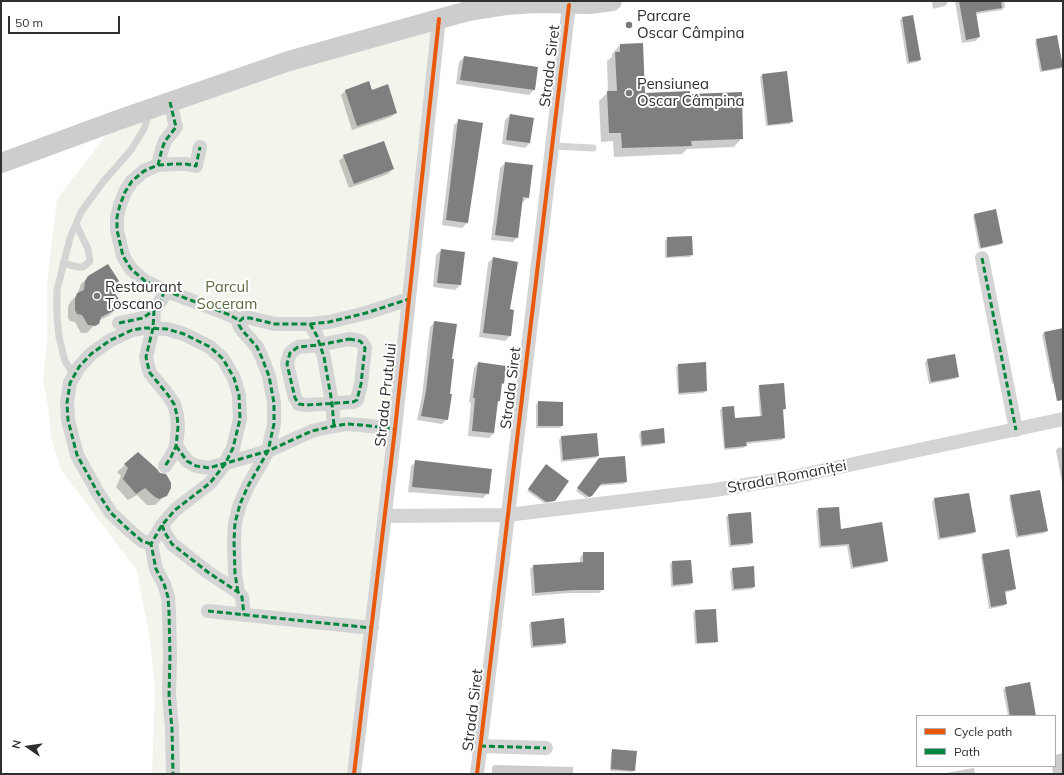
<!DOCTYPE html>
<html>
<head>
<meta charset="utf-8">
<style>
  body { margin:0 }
  #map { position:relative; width:1064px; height:775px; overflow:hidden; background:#fff; font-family:Mulish,sans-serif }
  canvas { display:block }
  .frame { position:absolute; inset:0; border:2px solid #2f2f2f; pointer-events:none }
  .legend { position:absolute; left:916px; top:715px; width:140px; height:52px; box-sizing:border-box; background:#fff; border:1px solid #acacac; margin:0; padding:5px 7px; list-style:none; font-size:12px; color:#2f2f2f }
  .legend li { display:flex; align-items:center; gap:8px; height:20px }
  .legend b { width:20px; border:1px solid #acacac }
  .north { position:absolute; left:8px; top:727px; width:40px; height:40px; -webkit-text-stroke:3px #fff; paint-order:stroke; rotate:283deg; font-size:11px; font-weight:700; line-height:16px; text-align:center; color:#2f2f2f }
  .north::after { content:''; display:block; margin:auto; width:14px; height:18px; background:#2f2f2f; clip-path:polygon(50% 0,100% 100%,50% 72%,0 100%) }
  .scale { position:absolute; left:8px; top:16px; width:112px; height:18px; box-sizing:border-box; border:2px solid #2f2f2f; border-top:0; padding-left:5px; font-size:12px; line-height:14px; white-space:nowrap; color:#2f2f2f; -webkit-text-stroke:3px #fff; paint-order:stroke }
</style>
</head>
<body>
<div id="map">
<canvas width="1064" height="775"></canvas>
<div class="frame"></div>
<ul class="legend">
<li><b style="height:5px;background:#e8590c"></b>Cycle path</li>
<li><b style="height:5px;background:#00873e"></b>Path</li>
</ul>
<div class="north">N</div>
<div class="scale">50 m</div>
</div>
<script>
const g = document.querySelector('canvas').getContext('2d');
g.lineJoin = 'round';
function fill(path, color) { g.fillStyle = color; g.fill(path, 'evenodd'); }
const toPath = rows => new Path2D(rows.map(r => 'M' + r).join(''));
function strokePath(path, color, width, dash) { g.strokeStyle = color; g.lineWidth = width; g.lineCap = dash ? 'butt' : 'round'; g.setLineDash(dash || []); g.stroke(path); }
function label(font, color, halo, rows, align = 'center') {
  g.font = font + ' Mulish,sans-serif'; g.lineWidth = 4; g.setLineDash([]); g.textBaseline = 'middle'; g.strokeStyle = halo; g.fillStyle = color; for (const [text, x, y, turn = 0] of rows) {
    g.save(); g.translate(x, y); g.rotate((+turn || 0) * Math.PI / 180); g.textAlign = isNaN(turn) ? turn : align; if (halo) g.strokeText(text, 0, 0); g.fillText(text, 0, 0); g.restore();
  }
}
fill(toPath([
  [439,19,354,774,152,774,155,688,150,641,137,571,61,470,51,437,48,406,43,381,47,342,47,284,57,199,118,120]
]), '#f2f5ec');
fill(toPath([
  [932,1,947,1,947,4,945,6,933,9],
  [955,1,1004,1,1005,7,1002,10,975,14,979,37,976,41,962,43],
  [913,17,920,60,918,62,907,64,900,20,902,18],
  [1037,40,1062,67,1060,69,1040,72,1035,42],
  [620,45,644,94,689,95,742,138,734,147,687,149,682,154,614,157,613,141,601,142,599,101,608,92,607,61,612,57,612,54],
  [464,57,537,68,534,90,529,95,456,84,459,62],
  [762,75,792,121,790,124,766,126,760,77],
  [346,90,371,91,396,113,391,117,352,130,341,95],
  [510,115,530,143,525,148,502,144,505,120],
  [459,121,467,223,462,228,442,225,454,125],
  [344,156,393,169,388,174,349,188,339,161],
  [505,163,528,197,523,202,522,202,517,237,513,242,491,240,500,168],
  [975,214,1002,243,1000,245,979,249,973,217],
  [691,237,692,255,690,257,665,258,665,241,667,238],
  [441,250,460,285,455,290,433,287,436,255],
  [493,258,509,310,513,310,510,336,505,341,479,337,488,263],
  [89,277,117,281,111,288,118,307,110,315,98,321,87,333,81,333,75,322,70,321,68,318,68,307,70,302,77,295,81,284],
  [435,322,451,359,447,419,442,424,417,420,422,396,430,327],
  [1063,329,1063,382,1052,384,1042,335,1044,333],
  [954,356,958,377,955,379,929,384,925,363,927,360],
  [478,363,503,383,501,385,499,401,497,403,494,433,489,438,468,436,471,403,469,402,474,368],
  [705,363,706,391,704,393,678,395,676,367,678,365],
  [760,386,785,409,783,411,784,438,782,440,745,444,746,446,743,448,724,450,720,410,722,408,734,419,760,417,758,389],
  [538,402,562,403,562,426,560,428,536,428,536,405],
  [641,432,664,442,662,444,641,447,639,434],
  [596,434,598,456,596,458,561,462,559,440,561,437],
  [1063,447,1063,483,1062,483,1056,450,1058,448],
  [416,461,488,493,483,498,408,492,411,466],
  [597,462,626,482,624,484,598,486,591,496,586,498,576,491],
  [125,465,169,492,155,505,147,505,137,495,128,500,116,487,121,476,117,472],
  [544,468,554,500,552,502,544,503,527,491],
  [1011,496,1047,531,1045,533,1016,538,1009,498],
  [934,499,975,532,972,534,938,540,932,502],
  [818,509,840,530,887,561,884,563,851,569,847,546,819,548,816,511],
  [729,515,752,543,750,545,729,547,726,517],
  [584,553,603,589,599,593,569,593,532,596,530,569,534,566,580,563,580,557],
  [983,555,1015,589,1012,591,1004,593,1006,604,1004,606,989,609,981,557],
  [672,562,692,583,690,585,671,587,670,564],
  [732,569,754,587,752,589,732,591,730,572],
  [695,611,717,641,715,643,695,644,693,613],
  [531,622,565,643,563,645,531,648,529,625],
  [1005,688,1035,716,1008,716,1003,690],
  [613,750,634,770,632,772,610,771,611,753],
  [1063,753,1063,774,1053,774,1052,766,1055,766,1055,755],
  [494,765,573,767,573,774,492,774,492,767],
  [974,768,975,774,940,774]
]), '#0003');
fill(toPath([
  [959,1,1001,1,1002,8,976,12,980,37,966,40],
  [913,15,921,60,909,62,902,17],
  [1057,35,1063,67,1042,71,1036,39],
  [643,43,645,93,690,91,690,94,742,92,743,139,691,141,692,146,622,148,621,133,609,133,607,91,617,91,615,52,620,52,620,44],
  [464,56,538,67,535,90,460,80],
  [787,71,793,122,768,125,762,74],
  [369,81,372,90,388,84,397,113,357,126,345,90],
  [510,114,534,118,530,143,506,140],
  [458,119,483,123,468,223,446,220],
  [384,141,394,169,354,184,343,155],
  [505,162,533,165,529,198,523,197,518,238,495,235],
  [996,209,1003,243,981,248,974,214],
  [692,236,693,255,667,257,667,237],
  [441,249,465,252,461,285,437,283],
  [493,257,518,262,510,309,514,310,511,336,483,333],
  [108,264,119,281,111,287,121,303,119,308,101,317,99,324,95,326,88,325,82,315,77,314,75,310,75,299,77,293,84,290,85,281,88,276],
  [434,321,457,324,452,359,454,359,450,394,452,394,448,420,421,416,426,391],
  [1063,328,1063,400,1057,401,1044,332],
  [955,354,959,377,931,382,927,359],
  [478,362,506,366,504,384,502,383,500,401,498,401,494,433,472,431,475,398,473,398],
  [706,362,707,391,679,393,678,364],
  [784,383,786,409,783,409,785,438,746,442,747,446,725,448,722,407,734,406,735,418,762,416,759,385],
  [538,401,563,402,563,426,538,426],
  [664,428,665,443,642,445,641,431],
  [597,433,599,456,563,460,561,436],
  [138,452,157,469,160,473,166,474,169,479,171,483,171,488,167,496,159,499,155,497,145,488,136,494,123,479,128,468,124,464],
  [625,456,627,482,601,484,592,496,589,497,577,488,599,458],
  [415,460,492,469,489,494,412,487],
  [546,464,569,481,555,501,546,502,528,489],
  [1040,490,1048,531,1018,536,1010,495],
  [969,493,976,532,940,538,934,498],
  [839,507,841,529,882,522,888,561,853,567,849,544,821,546,818,508],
  [751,512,753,543,731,545,728,514],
  [1009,549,1016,589,1005,591,1007,604,991,607,982,554],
  [583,552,604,552,604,590,573,590,535,593,533,565,583,562],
  [691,560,693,583,673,585,672,561],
  [754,566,755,587,734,589,732,568],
  [716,609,718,642,697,643,695,610],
  [564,618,566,643,533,646,531,622],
  [1030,682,1036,716,1010,716,1005,687],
  [612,749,637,751,635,771,611,769]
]), '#7f7f7f');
strokePath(toPath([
  [553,146,593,148],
  [63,263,78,267,83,267,90,261,88,249,76,224],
  [74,375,65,361,59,337,57,316,57,290,70,238,81,212,103,182,131,150,144,129,149,113]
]), '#d4d4d4', 7);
strokePath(toPath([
  [170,102,176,127,165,141,162,149,158,165,144,171,132,181,125,192,120,205,117,217,117,230,123,256,131,269,145,281,164,290,230,315,240,321],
  [158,165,175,164,186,164,196,166,200,147],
  [982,258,1016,430],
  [154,310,153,328,146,357,148,366,150,373,168,395,174,404,177,415,178,427,176,446,171,457,165,466],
  [119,323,143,318,154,310,162,299,164,290],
  [310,324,317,336,324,357,332,403,334,426],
  [349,339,360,341,363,344,365,348,361,384,357,400,353,402,307,405,299,404,295,398,287,364,290,353,298,347,319,345,349,339],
  [176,446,187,461,196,466,209,468,268,451,274,424,274,403,269,376,262,358,257,347,242,330,239,325,240,321,243,318,250,318,275,324,310,324,329,322,366,313,409,299],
  [385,516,507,515,715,490,793,477,1063,419],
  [162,525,165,533,172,544,209,573,238,592,242,597,244,615],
  [151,544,142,541,129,530,111,513,98,493,77,455,68,420,67,403,70,383,79,367,91,354,109,341,132,330,145,328,167,329,184,334,210,347,223,359,234,378,239,395,240,419,233,448,225,464,210,483,175,510,162,525,151,544,156,569,164,584,168,597,169,612,170,656,169,695,172,729,173,774],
  [238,592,235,574,234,541,235,523,240,504,248,486,268,451,312,431,334,426,347,424,361,425,395,429],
  [208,611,372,628],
  [480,746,546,748],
  [354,774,395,429,439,19],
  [477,774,569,5]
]), '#d4d4d4', 14);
strokePath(toPath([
  [1,163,118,120,289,61,439,19,468,11,506,5,534,3,590,4,612,1]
]), '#cdcdcd', 20);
strokePath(toPath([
  [170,102,176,127,165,141,162,149,158,165,144,171,132,181,125,192,120,205,117,217,117,230,123,256,131,269,145,281,164,290,230,315,240,321],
  [158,165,175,164,186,164,196,166,200,147],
  [982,258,1016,430],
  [154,310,153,328,146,357,148,366,150,373,168,395,174,404,177,415,178,427,176,446,171,457,165,466],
  [119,323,143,318,154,310,162,299,164,290],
  [310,324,317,336,324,357,332,403,334,426],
  [349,339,360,341,363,344,365,348,361,384,357,400,353,402,307,405,299,404,295,398,287,364,290,353,298,347,319,345,349,339],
  [176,446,187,461,196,466,209,468,268,451,274,424,274,403,269,376,262,358,257,347,242,330,239,325,240,321,243,318,250,318,275,324,310,324,329,322,366,313,409,299],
  [162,525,165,533,172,544,209,573,238,592,242,597,244,615],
  [151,544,142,541,129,530,111,513,98,493,77,455,68,420,67,403,70,383,79,367,91,354,109,341,132,330,145,328,167,329,184,334,210,347,223,359,234,378,239,395,240,419,233,448,225,464,210,483,175,510,162,525,151,544,156,569,164,584,168,597,169,612,170,656,169,695,172,729,173,774],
  [238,592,235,574,234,541,235,523,240,504,248,486,268,451,312,431,334,426,347,424,361,425,395,429],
  [208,611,372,628],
  [480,746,546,748]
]), '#00873e', 3, [6, 3]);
strokePath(toPath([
  [354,774,395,429,439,19],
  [477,774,569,5]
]), '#e8590c', 4);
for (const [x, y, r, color] of [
  [629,25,4,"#787878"],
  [629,93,4,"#787878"],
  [97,296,4,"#787878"]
]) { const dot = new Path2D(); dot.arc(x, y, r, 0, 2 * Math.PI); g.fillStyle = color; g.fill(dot); strokePath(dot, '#fff', 1.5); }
label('15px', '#2f2f2f', '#fff', [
  ["Parcare",637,16],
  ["Oscar Câmpina",637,33],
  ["Pensiunea",637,84],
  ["Oscar Câmpina",637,101],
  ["Restaurant",105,287],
  ["Toscano",105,304]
], 'left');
label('15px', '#2f2f2f', '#fff', [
  ["Strada Siret",550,66,-83],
  ["Strada Siret",511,388,-83],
  ["Strada Prutului",386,395,-84],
  ["Strada Romaniței",787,477,-11],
  ["Strada Siret",473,710,-83]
]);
label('15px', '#5c6a3c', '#fff', [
  ["Parcul",227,287],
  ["Soceram",227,304]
]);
</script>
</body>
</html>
